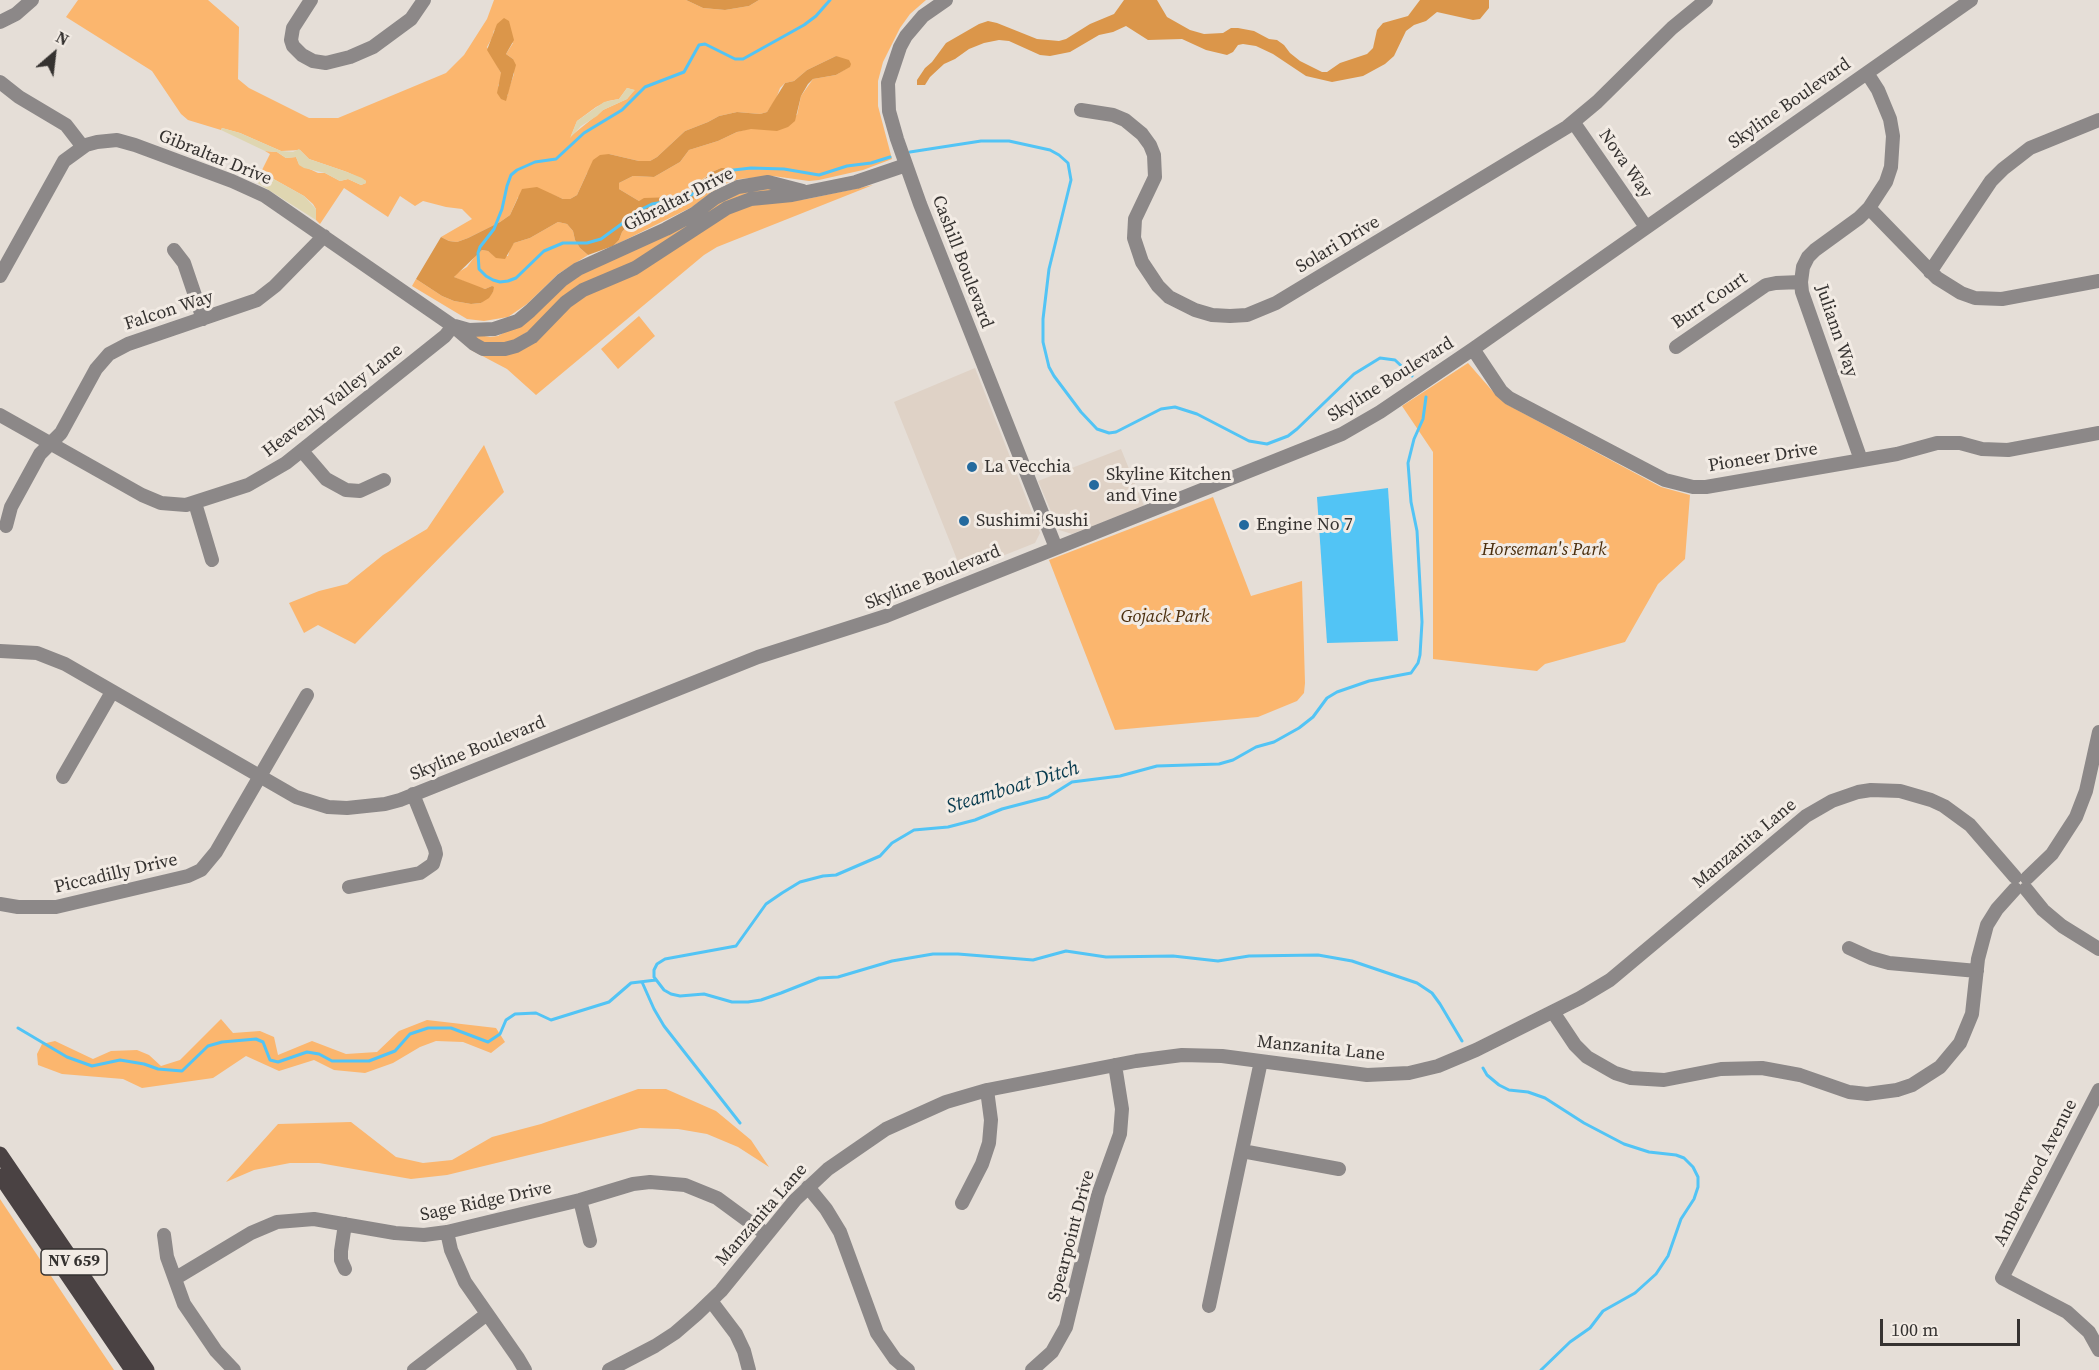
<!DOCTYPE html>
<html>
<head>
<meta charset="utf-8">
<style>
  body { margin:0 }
  #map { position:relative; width:2099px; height:1370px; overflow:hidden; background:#e5ded7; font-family:"Source Serif 4",serif }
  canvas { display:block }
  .north { position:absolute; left:24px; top:24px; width:60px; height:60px; -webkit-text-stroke:4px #f2ebe4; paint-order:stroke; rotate:28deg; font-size:16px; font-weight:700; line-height:24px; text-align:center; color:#353230 }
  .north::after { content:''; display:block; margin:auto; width:21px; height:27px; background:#353230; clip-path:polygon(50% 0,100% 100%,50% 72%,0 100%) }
  .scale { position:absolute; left:1880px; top:1319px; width:140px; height:27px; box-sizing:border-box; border:3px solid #353230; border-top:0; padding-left:8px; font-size:18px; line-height:21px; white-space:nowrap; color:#353230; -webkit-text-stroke:4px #f2ebe4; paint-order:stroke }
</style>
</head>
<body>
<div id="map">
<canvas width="2099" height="1370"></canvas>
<div class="north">N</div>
<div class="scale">100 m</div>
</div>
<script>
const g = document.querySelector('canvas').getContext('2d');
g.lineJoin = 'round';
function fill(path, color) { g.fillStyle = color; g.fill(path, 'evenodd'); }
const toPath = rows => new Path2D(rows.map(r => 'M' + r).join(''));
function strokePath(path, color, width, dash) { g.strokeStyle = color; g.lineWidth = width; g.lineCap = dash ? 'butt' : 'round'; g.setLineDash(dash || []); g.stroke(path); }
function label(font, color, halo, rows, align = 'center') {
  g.font = font + ' "Source Serif 4",serif'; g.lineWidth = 6; g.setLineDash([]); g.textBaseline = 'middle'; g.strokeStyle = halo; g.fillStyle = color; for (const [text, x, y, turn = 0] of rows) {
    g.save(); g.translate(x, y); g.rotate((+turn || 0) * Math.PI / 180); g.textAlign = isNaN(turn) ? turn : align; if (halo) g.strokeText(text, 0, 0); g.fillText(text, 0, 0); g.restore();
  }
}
fill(toPath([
  [975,368,1040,533,1035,543,962,572,894,402],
  [1121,449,1144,506,1072,534,1059,530,1038,481]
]), '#dfd2c6');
fill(toPath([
  [78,0,208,0,239,27,238,79,249,88,309,118,338,118,446,73,464,55,487,19,494,0,686,0,703,8,725,10,749,6,759,0,926,0,910,14,900,28,883,62,878,81,878,106,892,159,863,170,819,180,809,181,773,176,739,179,722,185,692,207,613,246,619,240,622,232,629,224,640,215,647,211,668,208,685,202,724,172,721,168,712,172,682,195,662,198,651,198,639,201,619,189,619,183,633,176,654,177,680,162,689,150,718,141,737,132,797,115,801,96,813,79,836,75,849,67,836,56,807,70,794,81,785,83,780,88,776,99,767,112,760,114,737,112,719,116,708,122,685,131,657,157,650,161,639,161,609,154,587,173,577,195,570,199,563,199,551,194,518,197,510,215,500,222,468,238,457,242,449,241,441,237,472,219,462,209,446,207,423,201,415,206,400,196,388,217,344,188,320,224,316,220,316,209,313,204,304,196,261,172,270,154,265,151,277,152,286,158,296,157,299,164,318,173,325,173,340,181,348,179,361,185,366,183,366,181,347,172,309,159,300,150,281,151,240,133,222,128,221,130,188,120,181,114,152,71,66,17],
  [494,30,513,43,506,54,513,59,514,74,508,91,508,96,498,86,501,79,501,73,487,47,492,38],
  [627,88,634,90,627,99,603,110,571,136,577,121,596,107,608,101,619,99],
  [873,185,717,247,704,255,536,395,507,369,471,350,502,355,577,300,740,207,807,199],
  [759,187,779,190,737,197,510,343,481,343,473,334,490,337,498,336,507,331,573,278,720,200],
  [558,222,567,224,573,231,575,240,580,248,588,255,558,274,527,304,508,317,484,321,467,319,412,286,416,279,442,296,454,301,471,304,481,303,493,292,492,286,485,289,477,287,456,278,454,277,457,273,467,267,476,255,482,250,488,251,496,257,508,256,510,248,514,243,530,238],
  [639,316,655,336,618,369,601,349],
  [1468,363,1495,394,1506,404,1661,487,1690,495,1685,559,1658,584,1625,642,1545,664,1537,671,1433,659,1433,452,1402,406],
  [484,445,504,492,355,644,318,625,304,633,289,603,319,591,347,584,383,555,427,529],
  [1213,497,1251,596,1302,581,1305,683,1304,693,1297,701,1258,717,1115,730,1049,560],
  [221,1019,233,1033,260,1031,274,1037,278,1055,312,1041,346,1054,377,1052,399,1031,427,1020,496,1028,505,1042,491,1053,463,1042,436,1041,420,1047,393,1063,365,1073,334,1070,314,1060,279,1071,246,1056,213,1078,142,1088,123,1079,62,1074,38,1065,37,1054,42,1044,55,1041,93,1059,111,1051,137,1050,149,1055,161,1066,180,1060],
  [638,1089,666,1089,716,1111,751,1140,769,1167,738,1147,707,1134,678,1129,640,1128,447,1175,411,1179,319,1163,290,1163,254,1170,226,1182,278,1124,351,1122,396,1157,423,1163,452,1160,492,1137,541,1124],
  [0,1199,67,1300,114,1370,0,1370]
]), '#fbb66e');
fill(toPath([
  [686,0,759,0,749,6,725,10,703,8],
  [1124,0,1157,0,1167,17,1190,30,1204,34,1223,33,1231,28,1238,28,1254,31,1269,39,1277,40,1284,45,1290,53,1300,61,1322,72,1327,72,1340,63,1367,54,1373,48,1377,30,1383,23,1408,16,1420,0,1489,0,1489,8,1480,19,1473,20,1437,12,1426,21,1414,25,1406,31,1394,56,1385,64,1363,76,1332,82,1306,76,1273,54,1256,46,1243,44,1238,45,1233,52,1227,55,1206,50,1182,39,1148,40,1126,26,1113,32,1099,35,1070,52,1050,56,1040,55,1009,41,999,40,984,43,969,49,955,59,944,64,930,77,925,85,917,85,917,80,925,68,932,62,946,43,979,24,988,21,997,23,1037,39,1059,41,1066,39,1090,24,1114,14],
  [504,18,509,21,514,40,506,54,513,59,516,65,506,101,501,99,497,93,501,73,487,50,497,24],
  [836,56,849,60,851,64,850,67,836,75,813,79,808,84,801,96,795,121,788,127,777,131,751,129,737,132,718,141,689,150,680,162,654,177,633,176,619,183,619,189,639,201,644,198,675,197,688,193,712,172,721,168,725,168,724,172,719,178,695,198,668,208,647,211,640,215,629,224,622,232,619,240,613,246,588,255,580,248,575,240,573,231,567,224,558,222,530,238,514,243,505,259,496,258,488,251,482,250,454,277,485,289,492,286,494,287,493,292,489,298,481,303,471,304,454,301,442,296,416,279,441,237,449,241,457,242,468,238,500,222,510,215,522,189,537,187,563,199,570,199,577,195,593,160,600,155,609,154,639,161,650,161,657,157,685,131,708,122,719,116,737,112,760,114,767,112,785,83,794,81,807,70]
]), '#db964a');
fill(toPath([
  [627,88,635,90,627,99,603,110,597,116,581,126,570,138,577,121,604,102,619,99],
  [222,128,240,133,281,151,293,152,299,149,309,159,347,172,362,178,366,181,366,183,361,185,348,179,340,181,325,173,304,168,299,165,296,157,286,158,277,152,265,151,221,130],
  [261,172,304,196,316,209,316,220,256,182]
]), '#dfd6b1');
fill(toPath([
  [1388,488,1398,641,1327,643,1317,497]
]), '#52c4f5');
strokePath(toPath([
  [830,0,816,16,804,25,743,59,735,59,705,44,699,45,684,72,645,87,622,110,584,133,556,159,535,162,517,170,511,175,507,186,502,209,494,229,480,247,478,253,479,269,486,276,493,280,500,282,508,281,516,278,544,251,563,243,587,243,601,239,642,209,652,204,687,198,725,171,751,168,784,169,819,175,847,166,871,163,890,157],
  [910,152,981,141,1009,141,1050,150,1059,155,1068,163,1071,180,1049,269,1043,319,1043,342,1049,367,1054,376,1081,412,1097,429,1109,433,1116,432,1161,409,1175,407,1197,414,1249,441,1267,444,1288,436,1297,429,1354,374,1380,358,1395,360,1412,376],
  [1426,397,1423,419,1414,439,1408,463,1411,502,1417,531,1422,622,1420,655,1418,663,1411,673,1369,681,1337,692,1327,698,1313,717,1299,728,1274,742,1256,747,1233,760,1219,764,1157,766,1120,776,1072,782,1048,797,1002,809,975,820,948,827,914,830,892,843,880,856,836,875,823,876,800,882,782,893,766,904,736,946,665,959,657,964,654,970,654,977,664,990,671,994,680,996,704,994,732,1002,748,1002,761,1000,781,993,819,978,838,977,892,961,933,954,958,954,1033,960,1066,951,1106,957,1173,956,1218,961,1249,956,1318,955,1352,961,1417,983,1432,993,1440,1004,1462,1041],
  [642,982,654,1009,664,1026,740,1123],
  [18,1028,67,1057,92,1066,120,1060,144,1064,158,1069,182,1071,208,1046,222,1042,256,1039,263,1042,270,1060,278,1062,307,1052,319,1054,332,1061,369,1061,395,1051,410,1034,428,1028,451,1028,488,1042,500,1034,506,1020,515,1014,536,1013,551,1020,609,1002,631,983,656,980],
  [1483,1068,1487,1075,1499,1085,1509,1090,1528,1092,1545,1098,1584,1123,1624,1144,1649,1152,1676,1155,1684,1158,1693,1167,1698,1177,1698,1187,1694,1199,1681,1219,1668,1256,1656,1274,1635,1293,1603,1311,1590,1328,1570,1342,1541,1370]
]), '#52c4f5', 3);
strokePath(toPath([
  [311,0,293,28,291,40,293,46,302,55,313,61,326,63,350,57,373,47,411,19,424,0],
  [946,0,923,16,906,36,900,47,888,83,889,111,897,139,920,204,1056,548],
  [0,22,16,14,32,0],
  [0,82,19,97,66,125,83,147],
  [1081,110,1113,115,1125,120,1142,134,1150,145,1154,155,1155,177,1135,219,1134,238,1142,262,1158,286,1169,297,1195,310,1212,315,1230,316,1247,315,1276,303,1567,127,1597,102,1672,28,1706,0],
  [1574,123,1646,227],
  [1869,208,1937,278,1961,293,1975,298,2002,299,2099,281],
  [174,250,184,263,203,319],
  [1930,272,1991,181,2003,169,2030,148,2099,120],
  [0,276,64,161,86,145,97,142,117,140,135,145,232,181,265,196,453,326,474,344,483,349,505,349,516,346,532,337,566,302,583,290,635,268,727,208,751,199,792,195,856,182,906,165],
  [455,326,469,330,494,329,518,321,530,311,562,280,578,269,666,229,694,214,715,198,738,187,768,182,803,191],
  [1676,347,1766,285,1776,283,1801,282],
  [1473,349,1501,391,1509,398,1665,480,1693,487,1706,487,1897,454,1937,443,1960,443,1982,449,2008,450,2099,433],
  [0,415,142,495,161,503,186,505,248,485,286,463,445,336,453,326],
  [302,451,326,479,346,490,360,491,384,480],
  [1861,460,1802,292,1801,282,1803,267,1808,257,1815,250,1859,218,1869,208,1886,182,1891,167,1893,136,1890,119,1878,90,1867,73],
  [195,503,212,560],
  [6,526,11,507,40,454,61,433,96,369,109,354,128,344,257,300,275,286,324,236],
  [0,651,37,653,65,664,296,797,328,807,347,808,385,804,400,800,758,657,886,616,1342,434,1380,412,1473,349,1971,0],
  [63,777,112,692],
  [2027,878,2052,854,2076,817,2086,791,2099,732],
  [349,887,420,873,433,864,436,854,435,849,413,794],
  [2026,889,2043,910,2062,926,2099,949],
  [0,904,18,907,56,907,188,876,201,870,216,852,307,695],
  [1849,948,1871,958,1889,963,1977,971],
  [1553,1012,1575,1045,1587,1057,1615,1073,1631,1078,1664,1080,1721,1069,1762,1068,1800,1075,1849,1092,1867,1094,1897,1090,1912,1085,1940,1067,1960,1043,1972,1014,1978,959,1987,925,1997,909,2015,889],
  [2099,1090,2002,1278,2067,1312,2089,1332,2099,1350],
  [1242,1151,1339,1169],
  [808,1187,826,1209,840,1232,877,1333,895,1359,908,1370],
  [580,1200,590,1241],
  [962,1203,982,1164,989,1143,991,1120,987,1090],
  [447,1232,451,1250,465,1282,518,1358,525,1370],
  [164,1235,167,1257,184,1304,216,1351,234,1370],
  [345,1269,341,1260,341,1251,345,1224],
  [176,1278,251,1233,277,1222,314,1219,395,1233,424,1235,447,1232,580,1200,633,1184,650,1182,685,1185,717,1198,766,1234],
  [711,1301,736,1334,744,1351,749,1370],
  [1209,1306,1261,1061],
  [414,1370,487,1314],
  [609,1370,655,1346,675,1333,697,1314,721,1291,795,1200,828,1169,886,1129,946,1102,987,1090,1136,1061,1182,1055,1222,1056,1367,1075,1409,1073,1438,1066,1476,1050,1580,998,1610,980,1806,816,1832,801,1858,792,1871,790,1900,791,1931,800,1944,806,1970,825,2015,877],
  [1032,1370,1052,1352,1066,1327,1098,1195,1120,1134,1122,1109,1115,1065]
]), '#8c8888', 14);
strokePath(toPath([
  [0,1154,147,1370],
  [0,1176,132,1370]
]), '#4a4243', 15);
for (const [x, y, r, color] of [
  [972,467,6,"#246a9e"],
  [1094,485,6,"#246a9e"],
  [964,521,6,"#246a9e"],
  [1244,525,6,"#246a9e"]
]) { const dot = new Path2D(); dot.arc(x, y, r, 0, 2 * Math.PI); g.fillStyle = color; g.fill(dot); strokePath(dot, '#f2ebe4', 2); }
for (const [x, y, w] of [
  [74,1262,66]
]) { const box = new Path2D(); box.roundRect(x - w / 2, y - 13, w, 26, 4.5); g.fillStyle = '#f2ebe4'; g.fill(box); strokePath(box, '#353230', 1.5); }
label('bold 16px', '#353230', null, [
  ["NV 659",74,1262]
]);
label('18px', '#353230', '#f2ebe4', [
  ["Skyline Boulevard",1790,104,-35],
  ["Gibraltar Drive",215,158,22],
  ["Nova Way",1625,164,55],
  ["Gibraltar Drive",679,200,-27],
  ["Solari Drive",1338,245,-31],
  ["Cashill Boulevard",962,262,69],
  ["Burr Court",1710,301,-34],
  ["Falcon Way",169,311,-18],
  ["Juliann Way",1836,331,71],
  ["Skyline Boulevard",1391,380,-32],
  ["Heavenly Valley Lane",333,401,-38],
  ["Pioneer Drive",1763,458,-9],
  ["Skyline Boulevard",933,578,-22],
  ["Skyline Boulevard",478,749,-22],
  ["Manzanita Lane",1745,844,-40],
  ["Piccadilly Drive",116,874,-13],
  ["Manzanita Lane",1321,1049,6],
  ["Amberwood Avenue",2036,1173,-63],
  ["Sage Ridge Drive",486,1202,-12],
  ["Manzanita Lane",762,1215,-49],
  ["Spearpoint Drive",1072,1236,-75]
]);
label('18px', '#353230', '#f2ebe4', [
  ["La Vecchia",984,467],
  ["Skyline Kitchen",1106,475],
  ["and Vine",1106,496],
  ["Sushimi Sushi",976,521],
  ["Engine No 7",1256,525]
], 'left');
label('italic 18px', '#4a2e0d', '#f2ebe4', [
  ["Horseman's Park",1544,550],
  ["Gojack Park",1165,617]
]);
label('italic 20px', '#083b4f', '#f2ebe4', [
  ["Steamboat Ditch",1013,788,-17]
]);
</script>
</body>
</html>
